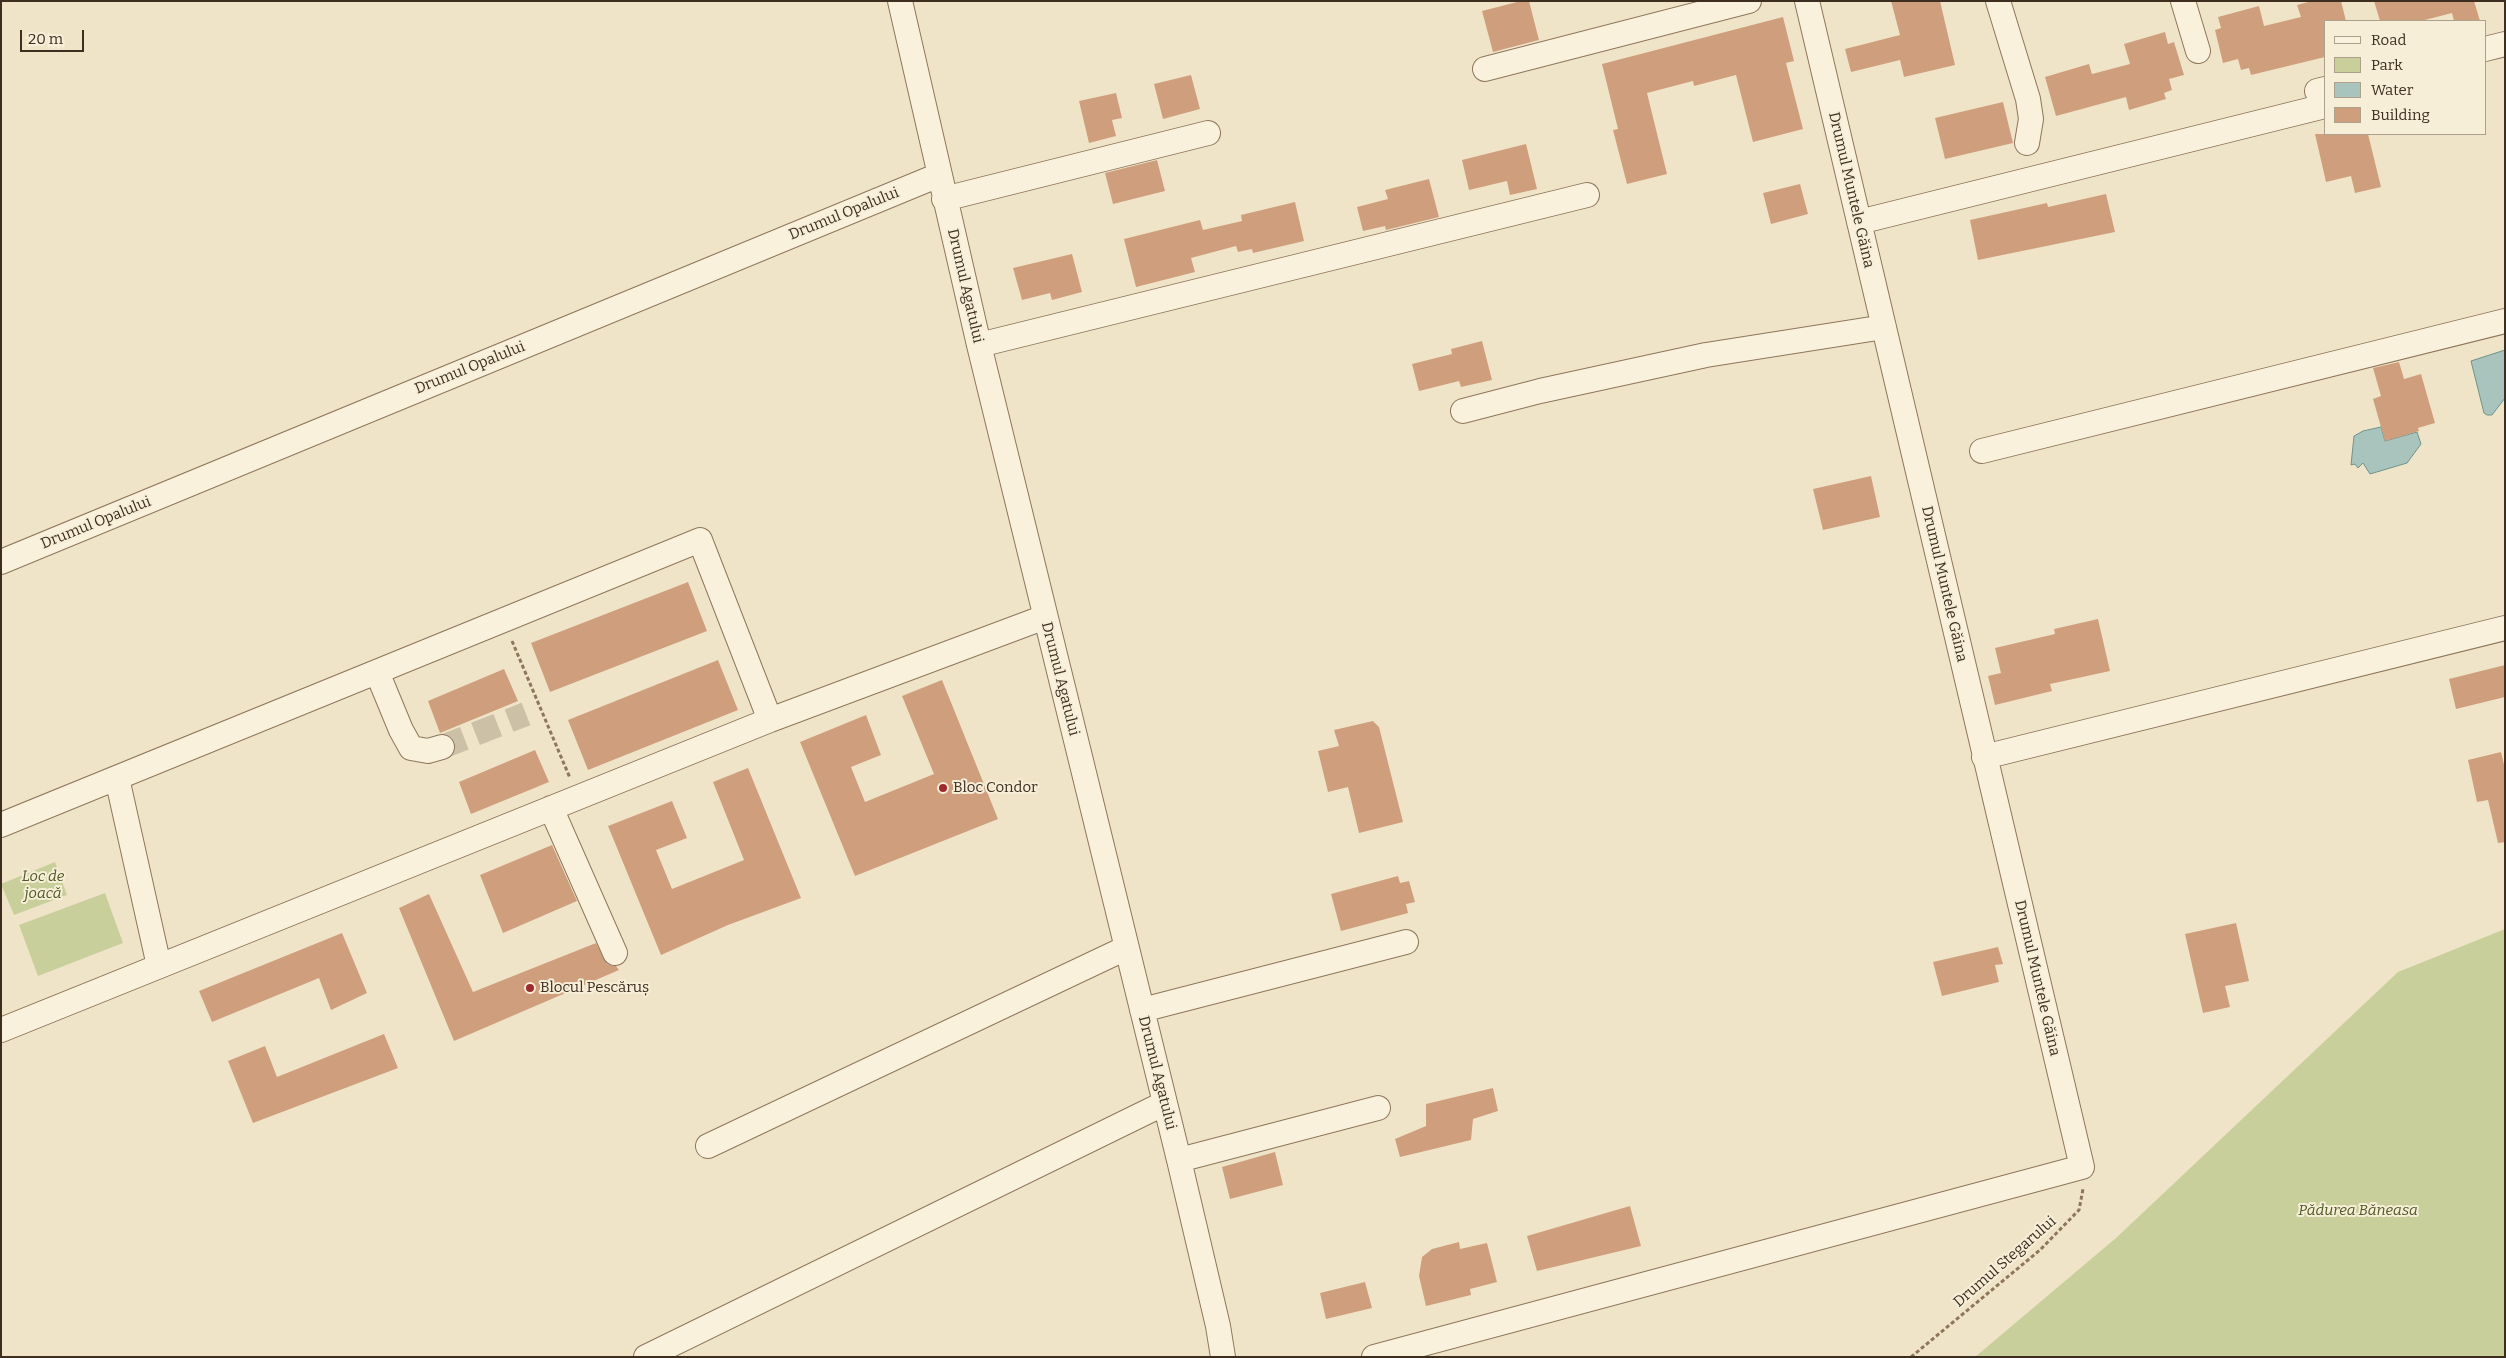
<!DOCTYPE html>
<html>
<head>
<meta charset="utf-8">
<style>
  body { margin:0 }
  #map { position:relative; width:2506px; height:1358px; overflow:hidden; background:#f0e4c8; font-family:Bitter,serif }
  canvas { display:block }
  .frame { position:absolute; inset:0; border:2px solid #3d2e20; pointer-events:none }
  .legend { position:absolute; left:2324px; top:20px; width:162px; height:115px; box-sizing:border-box; background:#f7eed8; border:1px solid #ada18e; margin:0; padding:6px 9px; list-style:none; font-size:15px; color:#3d2e20 }
  .legend li { display:flex; align-items:center; gap:10px; height:25px }
  .legend b { width:25px; border:1px solid #ada18e }
  .scale { position:absolute; left:20px; top:30px; width:64px; height:22px; box-sizing:border-box; border:2px solid #3d2e20; border-top:0; padding-left:6px; font-size:15px; line-height:18px; white-space:nowrap; color:#3d2e20; -webkit-text-stroke:4px #f7eed8; paint-order:stroke }
</style>
</head>
<body>
<div id="map">
<canvas width="2506" height="1358"></canvas>
<div class="frame"></div>
<ul class="legend">
<li><b style="height:6px;background:#faf1dc"></b>Road</li>
<li><b style="height:14px;background:#c9cf9b"></b>Park</li>
<li><b style="height:14px;background:#a9c4bc"></b>Water</li>
<li><b style="height:14px;background:#cf9f7d"></b>Building</li>
</ul>
<div class="scale">20 m</div>
</div>
<script>
const g = document.querySelector('canvas').getContext('2d');
g.lineJoin = 'round';
function fill(path, color) { g.fillStyle = color; g.fill(path, 'evenodd'); }
const toPath = rows => new Path2D(rows.map(r => 'M' + r).join(''));
function strokePath(path, color, width, dash) { g.strokeStyle = color; g.lineWidth = width; g.lineCap = dash ? 'butt' : 'round'; g.setLineDash(dash || []); g.stroke(path); }
function label(font, color, halo, rows, align = 'center') {
  g.font = font + ' Bitter,serif'; g.lineWidth = 4; g.setLineDash([]); g.textBaseline = 'middle'; g.strokeStyle = halo; g.fillStyle = color; for (const [text, x, y, turn = 0] of rows) {
    g.save(); g.translate(x, y); g.rotate((+turn || 0) * Math.PI / 180); g.textAlign = isNaN(turn) ? turn : align; if (halo) g.strokeText(text, 0, 0); g.fillText(text, 0, 0); g.restore();
  }
}
fill(toPath([
  [55,862,67,895,14,915,1,884],
  [105,893,123,943,38,976,19,925],
  [2505,929,2505,1357,1975,1357,2116,1238,2398,972]
]), '#c9cf9b');
const water = toPath([
  [2505,350,2505,398,2492,415,2487,415,2484,413,2471,361,2505,350],
  [2381,427,2385,441,2417,432,2421,444,2407,463,2370,474,2363,463,2358,468,2355,464,2351,465,2354,436,2363,431,2381,427]
]);
fill(water, '#a9c4bc');
strokePath(water, '#6f938a', 1);
fill(toPath([
  [1521,1,1529,1,1539,40,1493,52,1482,11],
  [1891,1,1940,1,1955,65,1904,77,1900,60,1851,72,1845,49,1900,35],
  [2312,1,2341,1,2346,21,2325,21,2325,57,2251,75,2249,68,2241,70,2238,59,2223,63,2215,30,2221,28,2218,17,2259,6,2264,26,2301,17,2297,5],
  [2374,1,2474,1,2480,21,2454,21,2452,13,2421,21,2380,21],
  [1783,17,1794,61,1786,63,1803,129,1753,142,1736,75,1694,86,1693,81,1647,93,1667,174,1627,184,1613,130,1618,129,1602,64],
  [2165,32,2168,44,2174,42,2184,75,2169,79,2172,90,2164,93,2166,99,2129,110,2126,97,2056,116,2045,77,2089,64,2092,74,2130,64,2124,44],
  [1191,75,1200,109,1163,119,1154,84],
  [1116,93,1122,118,1112,120,1116,136,1089,143,1079,101],
  [2003,102,2013,143,1945,159,1935,118],
  [2315,134,2368,134,2381,187,2355,193,2351,176,2326,182],
  [1526,144,1537,189,1510,195,1507,181,1469,190,1462,160],
  [1157,160,1165,191,1113,204,1105,173],
  [1429,179,1439,217,1386,230,1385,226,1363,231,1357,207,1388,199,1385,190],
  [1800,184,1808,214,1771,224,1763,193],
  [2106,194,2115,232,1978,260,1970,220,2047,203,2048,207],
  [1295,202,1304,241,1253,253,1252,249,1238,252,1236,246,1191,258,1195,272,1136,287,1124,239,1200,220,1203,230,1242,221,1241,215],
  [1072,254,1082,292,1052,300,1050,293,1022,300,1013,268],
  [1482,341,1492,380,1461,387,1459,381,1419,391,1412,364,1452,354,1451,349],
  [2399,362,2404,379,2421,374,2435,423,2418,428,2419,431,2385,441,2373,399,2381,396,2373,368],
  [1871,476,1880,517,1823,530,1813,489],
  [688,582,707,631,550,692,531,643],
  [2098,619,2110,671,2050,684,2052,691,1995,705,1988,676,2001,673,1995,648,2055,634,2054,629],
  [718,660,738,710,588,770,568,720],
  [2505,665,2505,697,2456,709,2449,679],
  [504,669,518,701,440,733,428,701],
  [942,680,998,819,855,876,800,742,866,715,881,755,851,767,865,802,934,774,902,696],
  [1373,721,1379,727,1403,822,1359,833,1348,787,1328,792,1318,751,1339,746,1334,730],
  [535,750,549,782,471,814,459,782],
  [2501,752,2505,769,2505,842,2498,843,2488,800,2477,802,2468,760],
  [748,768,801,898,728,925,661,955,608,826,672,801,687,838,656,850,672,889,744,860,713,782],
  [552,845,577,901,503,933,480,875],
  [1398,876,1400,883,1409,881,1415,902,1406,904,1408,913,1341,931,1331,894],
  [429,894,473,992,596,943,607,964,616,966,619,970,454,1041,399,908],
  [2236,923,2249,981,2225,986,2230,1007,2203,1013,2185,934],
  [342,933,367,993,331,1010,319,978,212,1022,199,991],
  [1998,947,2003,964,1995,965,1999,982,1942,996,1933,962],
  [384,1034,398,1068,253,1123,228,1061,265,1046,277,1077],
  [1493,1088,1498,1111,1473,1119,1471,1140,1400,1157,1395,1139,1426,1126,1426,1104],
  [1275,1152,1283,1185,1230,1199,1222,1167],
  [1630,1206,1641,1246,1537,1271,1527,1236],
  [1459,1242,1460,1249,1487,1243,1497,1282,1470,1289,1471,1295,1426,1306,1419,1276,1422,1257,1432,1249],
  [1365,1282,1372,1308,1326,1319,1320,1293]
]), '#cf9f7d');
strokePath(toPath([
  [442,747,526,714]
]), '#ccc0a6', 24, [24, 12]);
const minor = toPath([
  [900,1,979,345,1179,1160,1218,1326,1223,1357],
  [1998,1,2028,99,2031,119,2027,143],
  [2183,1,2198,51],
  [2485,49,2505,44],
  [1485,69,1749,1],
  [2317,91,2325,89],
  [944,199,1208,133],
  [1859,222,2325,106],
  [979,345,1587,195],
  [1463,411,1540,391,1706,355,1884,327],
  [1982,451,2505,321],
  [1,562,939,175],
  [377,672,401,730,411,748,428,751,442,747],
  [1984,757,2505,628],
  [117,778,159,966],
  [551,808,615,953],
  [1,825,700,540,770,720],
  [1142,1010,1406,942],
  [1,1030,770,720,1045,617],
  [708,1146,1126,948],
  [1179,1160,1378,1108],
  [646,1357,1165,1103],
  [1374,1357,2082,1167,1807,1]
]);
strokePath(minor, '#8d765c', 26);
strokePath(toPath([
  [512,641,570,778],
  [1911,1357,2040,1250,2079,1210,2083,1189]
]), '#8d765c', 3, [4, 2.5]);
strokePath(minor, '#faf1dc', 24);
for (const [x, y, r, color] of [
  [943,788,5,"#9e2a2b"],
  [530,988,5,"#9e2a2b"]
]) { const dot = new Path2D(); dot.arc(x, y, r, 0, 2 * Math.PI); g.fillStyle = color; g.fill(dot); strokePath(dot, '#f7eed8', 2); }
label('15px', '#3d2e20', '#f7eed8', [
  ["Drumul Muntele Găina",1851,190,77],
  ["Drumul Opalului",844,214,-22],
  ["Drumul Agatului",965,286,77],
  ["Drumul Opalului",470,368,-22],
  ["Drumul Opalului",96,523,-22],
  ["Drumul Muntele Găina",1944,584,77],
  ["Drumul Agatului",1060,679,76],
  ["Drumul Muntele Găina",2037,978,77],
  ["Drumul Agatului",1157,1073,76],
  ["Drumul Stegarului",2005,1262,-41]
]);
label('15px', '#3d2e20', '#f7eed8', [
  ["Bloc Condor",953,788],
  ["Blocul Pescăruș",540,988]
], 'left');
label('italic 15px', '#4d5a26', '#f7eed8', [
  ["Loc de",43,877],
  ["joacă",43,894],
  ["Pădurea Băneasa",2358,1211]
]);
</script>
</body>
</html>
